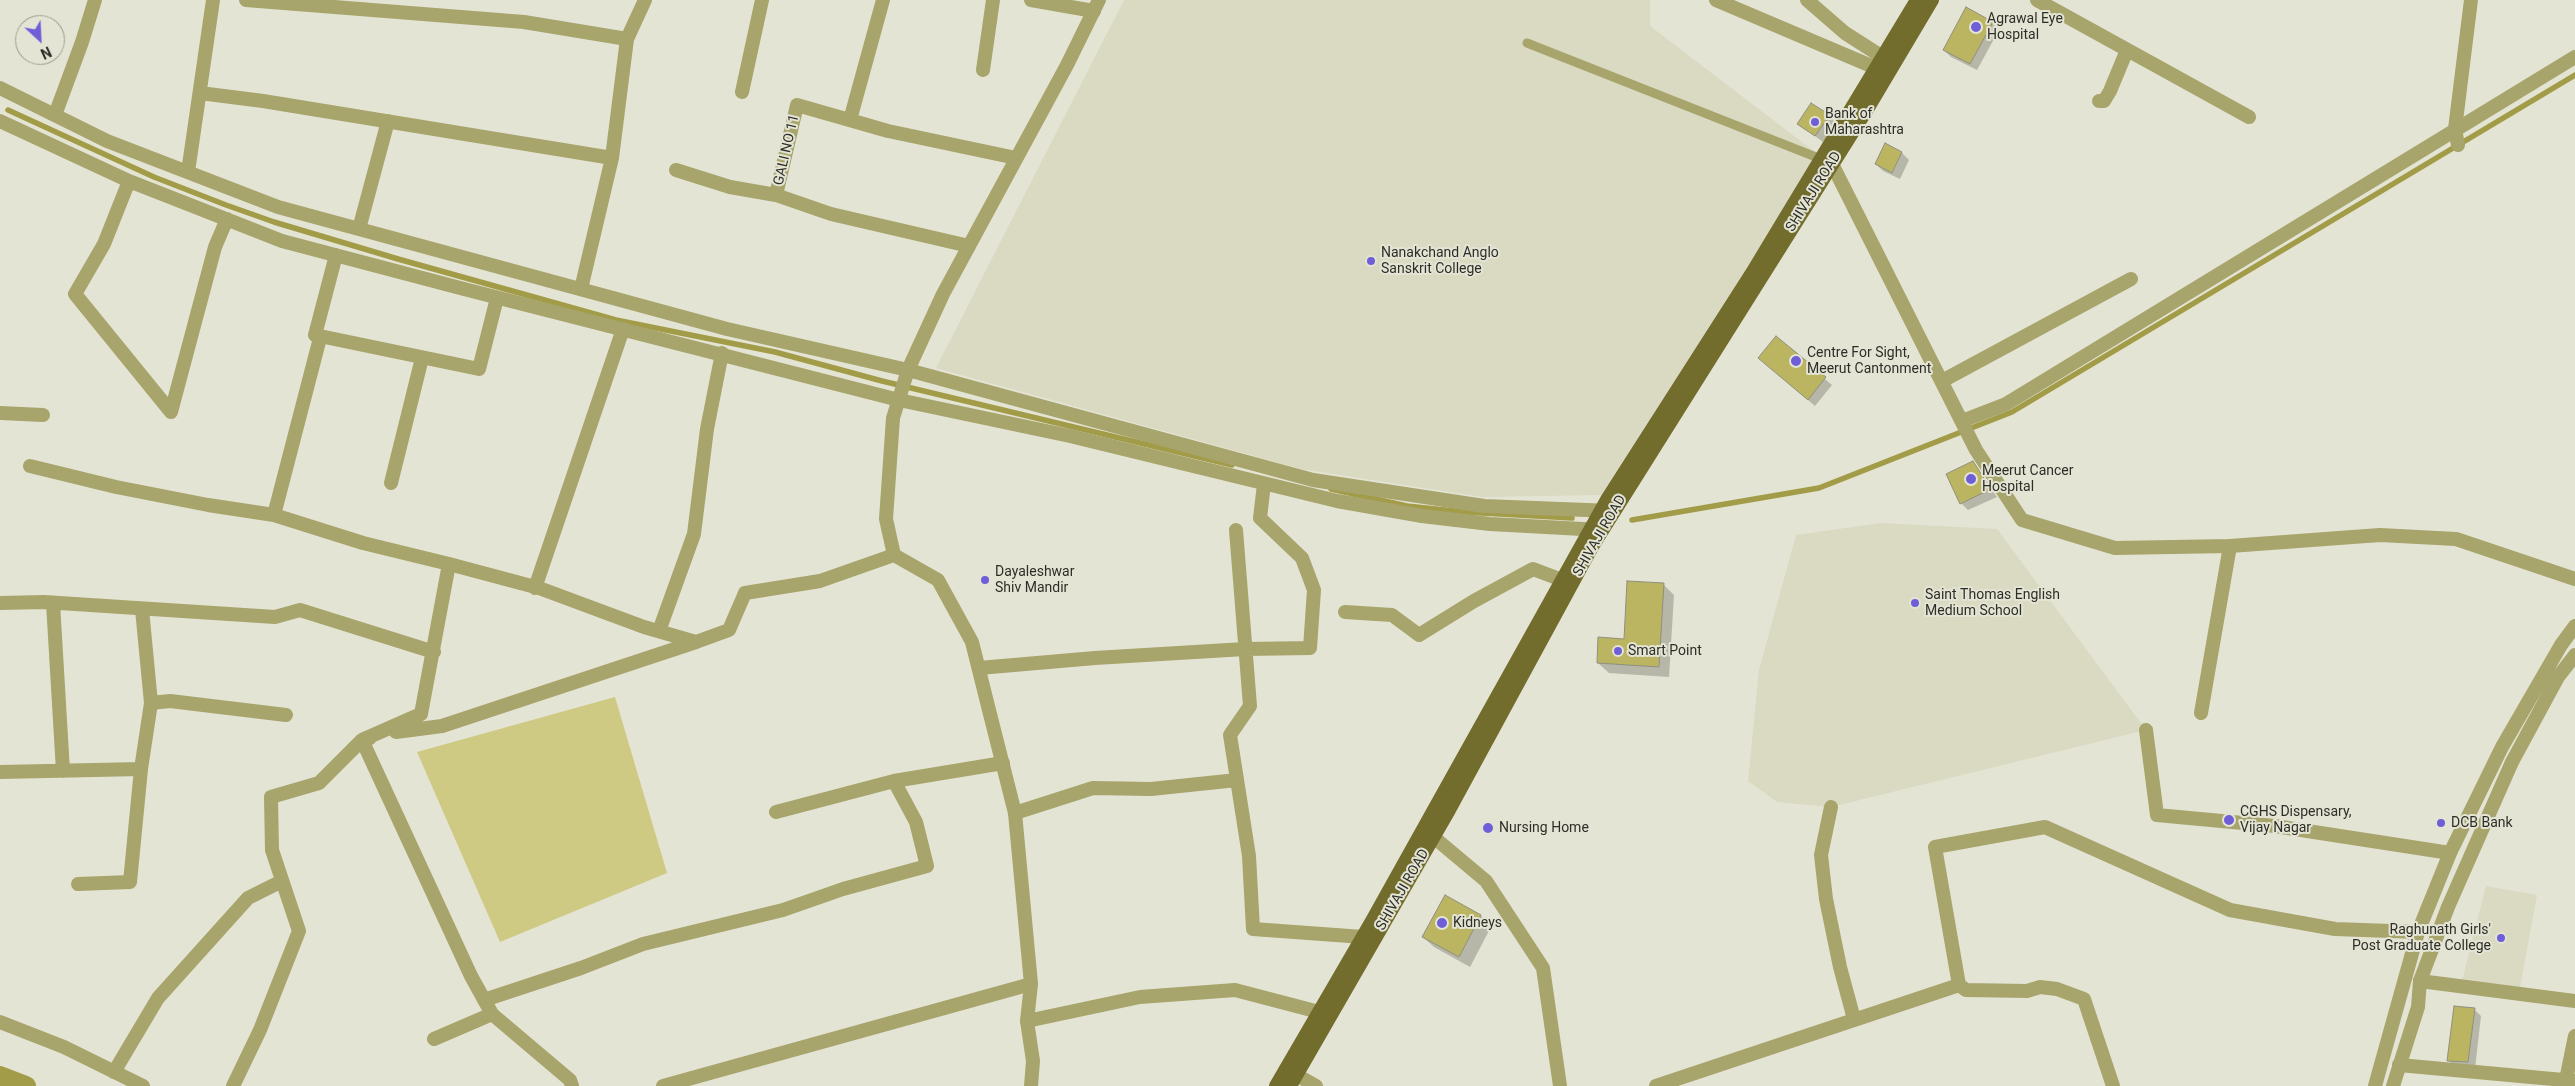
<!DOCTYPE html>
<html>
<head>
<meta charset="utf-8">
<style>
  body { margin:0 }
  #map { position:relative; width:2575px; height:1086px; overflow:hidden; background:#e4e4d4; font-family:Roboto,sans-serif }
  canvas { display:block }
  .north { position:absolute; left:15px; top:15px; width:50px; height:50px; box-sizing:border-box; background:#e4e4d4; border:1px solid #9b9b8f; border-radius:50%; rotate:155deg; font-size:14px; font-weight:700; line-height:20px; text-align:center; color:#2e2e28 }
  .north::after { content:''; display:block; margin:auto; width:18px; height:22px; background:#6e5ed8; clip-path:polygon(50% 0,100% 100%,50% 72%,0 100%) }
</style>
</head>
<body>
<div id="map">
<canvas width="2575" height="1086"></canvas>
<div class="north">N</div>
</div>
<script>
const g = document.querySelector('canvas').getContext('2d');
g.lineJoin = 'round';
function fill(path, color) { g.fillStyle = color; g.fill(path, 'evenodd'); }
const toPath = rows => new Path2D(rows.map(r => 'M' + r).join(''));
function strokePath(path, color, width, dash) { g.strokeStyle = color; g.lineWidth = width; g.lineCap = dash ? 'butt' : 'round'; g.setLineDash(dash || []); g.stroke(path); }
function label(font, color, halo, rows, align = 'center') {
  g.font = font + ' Roboto,sans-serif'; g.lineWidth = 4; g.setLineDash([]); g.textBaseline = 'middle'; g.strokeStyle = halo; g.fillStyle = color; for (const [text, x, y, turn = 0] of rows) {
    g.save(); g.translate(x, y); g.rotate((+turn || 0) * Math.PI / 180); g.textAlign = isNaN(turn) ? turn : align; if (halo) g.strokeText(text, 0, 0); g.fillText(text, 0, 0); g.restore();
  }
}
fill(toPath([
  [1124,0,1650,0,1650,26,1819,155,1601,495,1482,497,1301,469,936,368],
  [1881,523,1997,529,2146,730,1831,807,1777,802,1748,781,1759,670,1796,535],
  [2486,886,2537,895,2520,988,2462,981]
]), '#dad9c2');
fill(toPath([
  [615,697,667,873,500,942,417,752]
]), '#ceca84');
fill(toPath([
  [1992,23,1999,30,1977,70,1951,57,1944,50],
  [1829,116,1836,123,1823,142,1799,124],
  [1886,145,1902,153,1909,160,1900,179,1883,171,1876,164],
  [1776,338,1832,385,1815,406,1767,365],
  [1973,463,1997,497,1968,510,1961,503],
  [1663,584,1674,595,1669,677,1609,673,1598,663,1625,640],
  [1445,897,1481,916,1491,927,1470,967,1434,947,1423,937],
  [2474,1009,2481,1016,2475,1069,2455,1067,2448,1060]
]), '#0003');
strokePath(toPath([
  [8,110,154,177,226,205,274,222,398,259,616,320,775,352,882,381,1232,465],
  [1331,489,1407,506,1464,512,1572,518],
  [1632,520,1819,488,2012,412,2575,75]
]), '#a29c48', 5.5);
strokePath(toPath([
  [0,1076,26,1086]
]), '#a29c48', 20);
const building = toPath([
  [1966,7,1993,22,1970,64,1943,50,1966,7],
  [1811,103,1830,115,1815,136,1797,124,1811,103],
  [1885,143,1902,152,1892,173,1875,164,1885,143],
  [1776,336,1826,377,1808,400,1758,358,1776,336],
  [1973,461,1991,489,1960,504,1946,474,1973,461],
  [1627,581,1664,583,1659,667,1597,663,1598,637,1624,639,1627,581],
  [1445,895,1481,915,1459,957,1422,937,1445,895],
  [2454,1006,2475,1008,2468,1062,2447,1061,2454,1006]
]);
fill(building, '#bbb561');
strokePath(building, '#8f8e80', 1);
strokePath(toPath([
  [1527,43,1821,159]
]), '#a7a46c', 9);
strokePath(toPath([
  [246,0,524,22,627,39,645,0],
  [1031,0,1094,11],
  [1716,0,1876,68],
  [1807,0,1845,33,1892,63],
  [2037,0,2249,117],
  [983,70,993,0],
  [0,88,107,141,278,207,727,329,908,370,1313,480,1484,506,1612,511],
  [742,92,762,0],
  [200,93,263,101,612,158],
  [2099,101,2104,101,2110,91,2127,50],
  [55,115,82,42,95,0],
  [850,120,883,0],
  [0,121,129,181,282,241,464,289,899,400,1070,436,1337,501,1422,516,1490,524,1601,530],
  [2458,145,2455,129,2471,0],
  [676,170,730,187,776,195,831,214,969,246],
  [188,172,213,0],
  [129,181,104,244,75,294,171,412],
  [776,195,797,105,888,131,1016,158],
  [359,229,388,121],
  [336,255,315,335,479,369,497,298],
  [581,289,612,158,627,39],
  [1942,381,2131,279],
  [171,412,215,247,227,219],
  [0,413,43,415],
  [1962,421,2006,404,2575,57],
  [30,466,116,487,208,505,274,515,363,543,449,564],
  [391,483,422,358],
  [274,515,320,338,315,335],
  [1236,530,1250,706,1230,735,1249,856,1253,929,1363,937,1372,942],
  [535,588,623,329],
  [0,603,44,602,275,617,300,610,434,652],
  [53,603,63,771],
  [1345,612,1392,615,1419,635,1474,601,1533,569,1562,580],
  [659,631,694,534,707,429,722,353],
  [979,668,1095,658,1245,649,1310,648,1314,590,1302,558,1260,518,1264,484],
  [151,703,170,701,286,715],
  [2201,713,2230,546],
  [2146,730,2157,815,2275,826,2450,853],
  [396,732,442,726,696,642],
  [0,772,141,769],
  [1831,807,1821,855,1826,899,1840,967,1854,1019],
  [776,812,894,781],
  [1015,813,1093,788,1151,789,1237,780],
  [1424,829,1486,881,1543,968,1560,1086],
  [78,884,130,882,141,769,151,703,142,609],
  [2420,981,2575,1001],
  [1959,985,1966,990,2027,991,2040,987,2057,989,2084,999,2113,1086],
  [484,1000,581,968,643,944,783,910,843,889,927,866,916,822,894,781,1003,763],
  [1027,1021,1140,997,1235,990,1319,1012],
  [434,1039,492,1014],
  [2399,1065,2575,1081],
  [1286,1069,1316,1086],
  [114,1072,158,998,248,898,282,881],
  [2566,1080,2575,1036],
  [233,1086,260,1030,299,931,272,850,271,797,319,783,362,740,370,738],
  [572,1086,570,1080,492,1014,471,976,362,740,421,714,449,564,539,588,644,627,696,642,729,630,745,593,820,581,894,555],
  [663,1086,1031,984],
  [1656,1086,1959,985,1935,847,2045,827,2230,910,2335,929,2418,932]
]), '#a7a46c', 14);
strokePath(toPath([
  [1824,160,1832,164,1976,450,2022,520,2115,548,2230,546,2380,535,2456,539,2575,579],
  [0,1022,64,1047,143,1086],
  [1031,1086,1033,1061,1027,1021,1031,984,1015,813,990,714,972,642,938,580,894,555,886,519,893,418,908,370,943,294,1067,65,1099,0],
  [2375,1086,2418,932,2450,853,2502,747,2561,645,2575,626],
  [2393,1086,2418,1007,2420,981,2448,907,2512,762,2558,677,2575,655]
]), '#a7a46c', 14);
strokePath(toPath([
  [1276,1086,1372,921,1608,498,1752,273,1917,0],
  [1290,1086,1449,810,1593,545,1869,106,1932,0]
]), '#726d2d', 14);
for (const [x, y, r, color] of [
  [1976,27,6,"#6e5ed8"],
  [1815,122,5,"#6e5ed8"],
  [1371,261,5,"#6e5ed8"],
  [1796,361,6,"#6e5ed8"],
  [1971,479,6,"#6e5ed8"],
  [985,580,5,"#6e5ed8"],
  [1915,603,5,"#6e5ed8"],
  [1618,651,5,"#6e5ed8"],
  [2229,820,6,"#6e5ed8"],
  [2441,823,5,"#6e5ed8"],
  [1488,828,6,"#6e5ed8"],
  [1442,923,6,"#6e5ed8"],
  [2501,938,5,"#6e5ed8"]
]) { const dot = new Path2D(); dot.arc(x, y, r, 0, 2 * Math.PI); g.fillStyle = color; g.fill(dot); strokePath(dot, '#e4e4d4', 2); }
label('14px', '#2e2e28', '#e4e4d4', [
  ["Agrawal Eye",1987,19],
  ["Hospital",1987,35],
  ["Bank of",1825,114],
  ["Maharashtra",1825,130],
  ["Nanakchand Anglo",1381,253],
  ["Sanskrit College",1381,269],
  ["Centre For Sight,",1807,353],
  ["Meerut Cantonment",1807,369],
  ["Meerut Cancer",1982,471],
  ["Hospital",1982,487],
  ["Dayaleshwar",995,572],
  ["Shiv Mandir",995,588],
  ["Saint Thomas English",1925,595],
  ["Medium School",1925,611],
  ["Smart Point",1628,651],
  ["CGHS Dispensary,",2240,812],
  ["Vijay Nagar",2240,828],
  ["DCB Bank",2451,823],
  ["Nursing Home",1499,828],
  ["Kidneys",1453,923],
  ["Raghunath Girls'",2491,930,"right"],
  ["Post Graduate College",2491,946,"right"]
], 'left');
label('14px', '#2e2e28', '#e4e4d4', [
  ["GALI NO 11",787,150,-77],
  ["SHIVAJI ROAD",1814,192,-58],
  ["SHIVAJI ROAD",1600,536,-60],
  ["SHIVAJI ROAD",1403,890,-60]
]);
</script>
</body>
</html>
